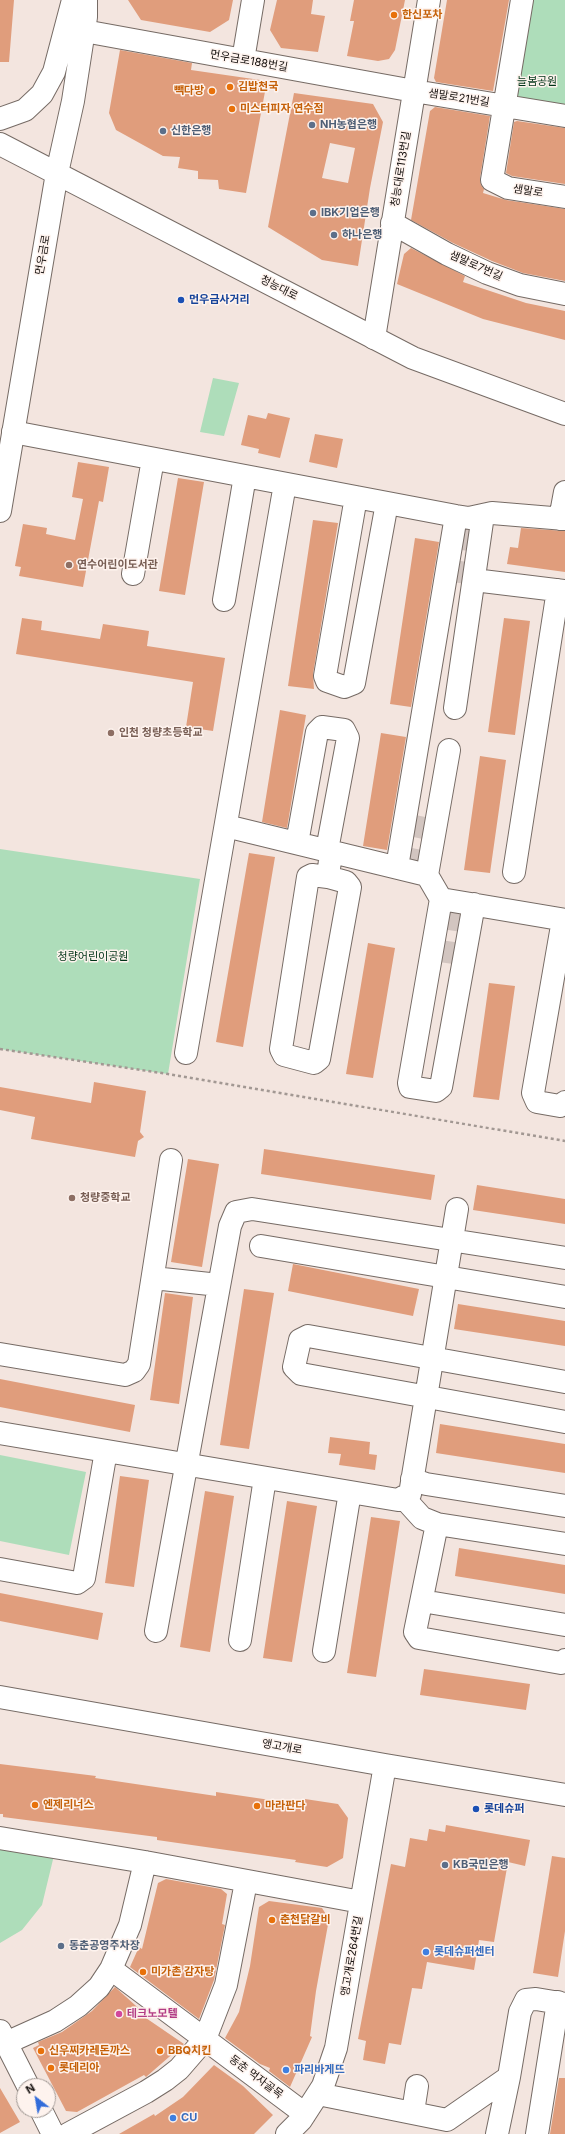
<!DOCTYPE html>
<html>
<head>
<meta charset="utf-8">
<style>
  body { margin:0 }
  #map { position:relative; width:565px; height:2134px; overflow:hidden; background:#f3e5df; font-family:Inter,sans-serif }
  canvas { display:block }
  .north { position:absolute; left:16px; top:2078px; width:40px; height:40px; box-sizing:border-box; background:#fef3ee; border:1px solid #a19995; border-radius:50%; rotate:329deg; font-size:11px; font-weight:700; line-height:16px; text-align:center; color:#16110f }
  .north::after { content:''; display:block; margin:auto; width:14px; height:18px; background:#326cda; clip-path:polygon(50% 0,100% 100%,50% 72%,0 100%) }
</style>
</head>
<body>
<div id="map">
<canvas width="565" height="2134"></canvas>
<div class="north">N</div>
</div>
<script>
const g = document.querySelector('canvas').getContext('2d');
g.lineJoin = 'round';
function fill(path, color) { g.fillStyle = color; g.fill(path, 'evenodd'); }
const toPath = rows => new Path2D(rows.map(r => 'M' + r).join(''));
function strokePath(path, color, width, dash) { g.strokeStyle = color; g.lineWidth = width; g.lineCap = dash ? 'butt' : 'round'; g.setLineDash(dash || []); g.stroke(path); }
function label(font, color, halo, rows, align = 'center') {
  g.font = font + ' Inter,"Noto Sans KR",sans-serif'; g.lineWidth = 3; g.setLineDash([]); g.textBaseline = 'middle'; g.strokeStyle = halo; g.fillStyle = color; for (const [text, x, y, turn = 0] of rows) {
    g.save(); g.translate(x, y); g.rotate((+turn || 0) * Math.PI / 180); g.textAlign = isNaN(turn) ? turn : align; if (halo) g.strokeText(text, 0, 0); g.fillText(text, 0, 0); g.restore();
  }
}
fill(toPath([
  [522,0,565,0,565,116,504,106],
  [213,378,239,383,224,436,200,432],
  [0,849,200,879,168,1074,0,1049],
  [0,1455,86,1472,69,1555,0,1541],
  [0,1838,56,1847,42,1905,22,1930,0,1943]
]), '#aeddba');
fill(toPath([
  [0,0,14,0,9,62,0,62],
  [128,0,233,0,229,20,210,32,141,20],
  [277,0,313,0,311,14,325,16,318,52,281,48,270,30],
  [354,0,405,0,395,50,389,59,378,61,347,56,354,21,350,21],
  [447,0,509,0,493,91,436,82,434,78],
  [120,50,192,63,191,70,267,81,246,193,219,189,218,180,198,179,198,171,178,168,180,157,163,156,116,130,109,113],
  [294,93,373,104,383,122,370,188,358,266,322,260,268,227],
  [330,143,355,148,348,183,322,178],
  [435,107,490,116,480,178,481,185,484,189,483,193,506,200,565,209,565,281,523,273,492,261,453,243,411,220,430,111],
  [517,121,565,128,565,184,512,176,506,173,514,122],
  [411,248,465,276,463,282,526,303,565,311,565,340,483,319,397,284,404,254],
  [268,413,290,418,280,458,258,453,259,449,241,445,248,415,266,419],
  [315,434,343,439,337,468,309,462],
  [78,462,109,467,103,502,99,501,83,587,19,576,21,567,15,566,23,524,47,528,46,534,75,540,83,499,72,497],
  [178,478,204,482,185,595,159,591],
  [313,520,338,523,313,674,314,689,288,686],
  [521,528,565,531,565,572,507,564,510,547,518,548],
  [415,538,439,542,411,707,390,704],
  [22,618,42,621,41,630,100,639,103,624,149,631,147,646,225,658,213,731,186,727,193,682,16,654],
  [504,618,530,621,515,735,488,732],
  [280,710,306,715,287,828,262,822],
  [381,733,406,737,387,850,363,846],
  [480,756,506,760,490,873,464,870],
  [249,853,275,857,243,1047,216,1042],
  [368,943,395,948,373,1078,346,1074],
  [489,983,515,986,499,1100,473,1097],
  [94,1082,146,1091,140,1132,144,1137,138,1141,135,1157,31,1139,35,1117,0,1110,0,1087,91,1103],
  [264,1149,435,1175,431,1200,261,1174],
  [188,1159,219,1164,202,1267,171,1262],
  [477,1185,565,1199,565,1224,473,1210],
  [293,1264,419,1289,413,1316,288,1291],
  [244,1289,274,1293,249,1449,220,1445],
  [165,1293,193,1297,179,1404,150,1400],
  [458,1304,565,1321,565,1346,454,1329],
  [0,1379,135,1405,130,1432,0,1407],
  [440,1424,565,1444,565,1473,436,1453],
  [330,1437,370,1442,369,1454,377,1455,375,1470,339,1465,341,1454,328,1453],
  [120,1476,149,1480,134,1587,105,1583],
  [205,1491,234,1496,210,1652,180,1647],
  [287,1501,317,1506,292,1662,263,1658],
  [371,1517,400,1521,376,1677,347,1673],
  [459,1548,565,1565,565,1594,455,1576],
  [0,1593,103,1613,98,1640,0,1621],
  [424,1669,530,1684,526,1710,420,1695],
  [0,1764,96,1776,95,1778,216,1796,216,1792,304,1805,305,1799,338,1804,348,1818,343,1858,327,1867,295,1862,296,1860,157,1840,157,1837,3,1817,3,1814,0,1814],
  [446,1825,530,1840,525,1866,508,1862,494,1942,479,1940,474,1970,427,1962,422,1989,412,1988,401,2045,389,2043,385,2064,363,2060,366,2041,358,2039,391,1864,405,1867,410,1838,427,1841,429,1829,445,1832],
  [552,1856,565,1858,565,1931,558,1977,533,1973],
  [166,1879,221,1889,227,1894,222,1924,225,1925,214,1980,199,2019,130,1967,139,1947,142,1949,158,1883],
  [269,1901,322,1908,329,1919,316,1991,310,2036,312,2037,290,2087,269,2071,270,2068,260,2064,225,2038,239,2012,250,1966,259,1907],
  [115,1987,145,2014,143,2016,184,2044,146,2077,144,2075,77,2112,66,2111,33,2048,39,2045,38,2042,62,2032,92,2011],
  [214,2065,243,2086,273,2115,254,2134,119,2134,154,2114,155,2116,183,2097],
  [559,2078,565,2078,565,2134,550,2134],
  [0,2088,20,2122,0,2133]
]), '#e09d7c');
strokePath(toPath([
  [459,583,469,518],
  [410,870,422,814],
  [446,963,455,901]
]), '#d2c5c0', 22, [22, 11]);
const minor = toPath([
  [522,0,492,180,508,188,565,197],
  [84,31,414,91,565,116],
  [243,60,253,0],
  [392,223,447,254,487,273,520,285,565,294],
  [374,338,429,0],
  [13,432,456,516,469,518,492,513,565,519],
  [356,497,325,676,327,681,344,687,354,683,387,503],
  [560,519,565,492],
  [133,574,153,459],
  [474,580,565,591],
  [224,600,245,476],
  [455,708,483,515],
  [226,826,427,875,441,899,565,920],
  [297,843,317,732,322,727,344,730,348,738,327,850],
  [397,867,456,516],
  [514,872,558,590],
  [427,875,449,750],
  [328,877,346,882,350,887,319,1059,314,1063,284,1055,281,1049,308,877,312,875,328,877,331,852],
  [441,899,409,1083,410,1087,436,1091,441,1087,474,904],
  [563,920,533,1093,537,1102,560,1106,565,1102],
  [186,1053,285,484],
  [261,1246,565,1297],
  [153,1278,219,1285],
  [0,1354,125,1375,134,1371,139,1364,171,1160],
  [565,1382,308,1336,300,1340,294,1367,301,1374,565,1422],
  [0,1433,398,1500,410,1494,457,1209],
  [412,1479,426,1484,565,1506],
  [403,1497,422,1518,437,1524,565,1544],
  [437,1524,415,1632,419,1638,561,1663,565,1660],
  [0,1569,77,1583,84,1578,106,1451],
  [422,1601,565,1625],
  [156,1631,230,1226,236,1212,252,1209,565,1258],
  [240,1640,265,1478],
  [324,1651,350,1492],
  [0,1697,385,1765,565,1795],
  [0,1838,145,1862,361,1902],
  [111,1969,305,2114],
  [0,2031,28,2086],
  [6,2043,55,2021,78,2006,99,1987,111,1969,130,1925,145,1862],
  [318,2094,447,2120,509,2077,520,2012,526,2000,536,1999,565,2004],
  [41,2110,53,2134],
  [413,2112,417,2086],
  [68,2134,146,2092,165,2080,179,2069,205,2039,226,1985,246,1882],
  [287,2134,301,2120,323,2086,336,2048,385,1765],
  [497,2134,509,2077],
  [537,2134,558,2002]
]);
const major = toPath([
  [0,119,25,110,42,94,54,72,73,0],
  [0,144,413,358,565,414],
  [0,511,57,173,73,101,86,17,86,0]
]);
strokePath(minor, '#766b65', 24);
strokePath(major, '#766b65', 24);
strokePath(toPath([
  [0,1049,168,1074,565,1141]
]), '#a29893', 2.5, [3, 3]);
strokePath(minor, '#fff', 22);
strokePath(major, '#fff', 22);
for (const [x, y, r, color] of [
  [394,15,4,"#e8710a"],
  [230,87,4,"#e8710a"],
  [212,91,4,"#e8710a"],
  [232,109,4,"#e8710a"],
  [312,125,4,"#5c6f8a"],
  [163,131,4,"#5c6f8a"],
  [313,213,4,"#5c6f8a"],
  [334,235,4,"#5c6f8a"],
  [181,300,4,"#1a4fb4"],
  [69,565,4,"#8d6e63"],
  [111,733,4,"#8d6e63"],
  [72,1198,4,"#8d6e63"],
  [35,1805,4,"#e8710a"],
  [257,1806,4,"#e8710a"],
  [476,1809,4,"#1a4fb4"],
  [445,1865,4,"#5c6f8a"],
  [272,1920,4,"#e8710a"],
  [61,1946,4,"#5c6f8a"],
  [426,1952,4,"#3f7fe0"],
  [143,1972,4,"#e8710a"],
  [119,2014,4,"#d1479c"],
  [41,2051,4,"#e8710a"],
  [160,2051,4,"#e8710a"],
  [51,2068,4,"#e8710a"],
  [286,2070,4,"#3f7fe0"],
  [173,2118,4,"#3f7fe0"]
]) { const dot = new Path2D(); dot.arc(x, y, r, 0, 2 * Math.PI); g.fillStyle = color; g.fill(dot); strokePath(dot, '#fef3ee', 1.5); }
label('bold 11px', '#c56008', '#fef3ee', [
  ["한신포차",402,15],
  ["김밥천국",238,87],
  ["빽다방",204,91,"right"],
  ["미스터피자 연수점",240,109],
  ["엔제리너스",43,1805],
  ["마라판다",265,1806],
  ["춘천닭갈비",280,1920],
  ["미가촌 감자탕",151,1972],
  ["신우찌카레돈까스",49,2051],
  ["BBQ치킨",168,2051],
  ["롯데리아",59,2068]
], 'left');
label('11px', '#16110f', '#fef3ee', [
  ["먼우금로188번길",249,61,10],
  ["샘말로21번길",459,98,9],
  ["청능대로113번길",401,169,-81],
  ["샘말로",528,191,9],
  ["먼우금로",43,255,-80],
  ["샘말로7번길",476,266,24],
  ["청능대로",279,288,27],
  ["앵고개로",282,1747,10],
  ["앵고개로264번길",352,1956,-80],
  ["동춘 먹자골목",256,2077,37]
]);
label('11px', '#003417', '#fef3ee', [
  ["늘봄공원",537,82],
  ["청량어린이공원",93,957]
]);
label('bold 11px', '#4e5e75', '#fef3ee', [
  ["NH농협은행",320,125],
  ["신한은행",171,131],
  ["IBK기업은행",321,213],
  ["하나은행",342,235],
  ["KB국민은행",453,1865],
  ["동춘공영주차장",69,1946]
], 'left');
label('bold 11px', '#164399', '#fef3ee', [
  ["먼우금사거리",189,300],
  ["롯데슈퍼",484,1809]
], 'left');
label('bold 11px', '#785e54', '#fef3ee', [
  ["연수어린이도서관",77,565],
  ["인천 청량초등학교",119,733],
  ["청량중학교",80,1198]
], 'left');
label('bold 11px', '#366cbe', '#fef3ee', [
  ["롯데슈퍼센터",434,1952],
  ["파리바게뜨",294,2070],
  ["CU",181,2118]
], 'left');
label('bold 11px', '#b23c85', '#fef3ee', [
  ["테크노모텔",127,2014]
], 'left');
</script>
</body>
</html>
